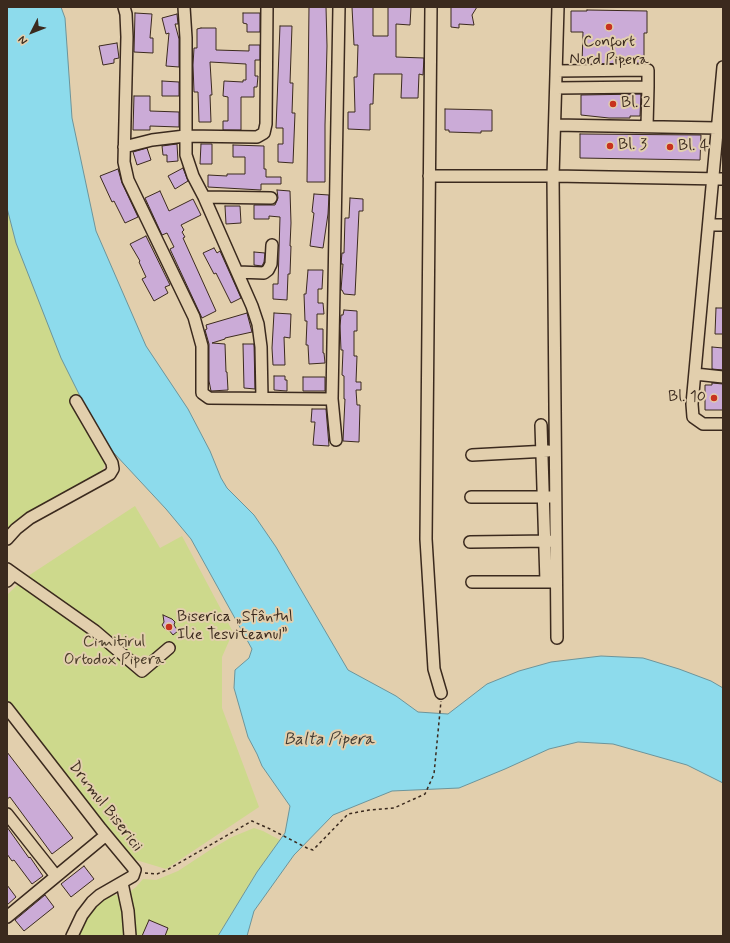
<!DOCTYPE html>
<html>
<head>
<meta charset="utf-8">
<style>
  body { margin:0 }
  #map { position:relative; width:730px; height:943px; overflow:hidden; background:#e2cfad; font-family:Mynerve,sans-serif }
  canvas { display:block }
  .frame { position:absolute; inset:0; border:8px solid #3b2a1e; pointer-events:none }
  .north { position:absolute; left:12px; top:12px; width:40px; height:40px; -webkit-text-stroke:3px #e2cfad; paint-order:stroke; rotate:228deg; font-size:11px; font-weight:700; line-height:16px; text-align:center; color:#3b2a1e }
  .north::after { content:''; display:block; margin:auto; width:14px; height:18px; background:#3b2a1e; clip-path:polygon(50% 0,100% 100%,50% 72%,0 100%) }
</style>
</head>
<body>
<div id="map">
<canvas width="730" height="943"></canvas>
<div class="frame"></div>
<div class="north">N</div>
</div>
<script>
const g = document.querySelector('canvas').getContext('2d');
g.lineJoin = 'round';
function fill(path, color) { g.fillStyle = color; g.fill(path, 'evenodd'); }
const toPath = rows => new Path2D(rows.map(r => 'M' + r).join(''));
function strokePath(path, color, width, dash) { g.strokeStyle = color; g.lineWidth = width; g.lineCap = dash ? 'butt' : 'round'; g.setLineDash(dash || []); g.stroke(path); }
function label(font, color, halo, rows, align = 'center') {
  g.font = font + ' Mynerve,sans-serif'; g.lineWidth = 4; g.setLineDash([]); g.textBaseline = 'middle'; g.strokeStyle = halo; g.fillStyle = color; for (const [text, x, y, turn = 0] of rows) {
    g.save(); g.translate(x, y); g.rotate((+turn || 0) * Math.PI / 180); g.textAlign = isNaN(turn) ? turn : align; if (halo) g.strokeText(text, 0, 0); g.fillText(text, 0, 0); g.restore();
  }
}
fill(toPath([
  [7,208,16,243,91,418,107,460,102,471,7,531],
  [135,506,160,548,182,536,233,632,222,657,222,708,259,807,166,869,126,857,7,702,7,595,22,580],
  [254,828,263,831,280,840,257,872,218,936,134,936,127,894,136,887,143,879,156,880,178,871,213,848,232,837],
  [111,894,120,896,121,901,125,936,79,936,92,909]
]), '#cdd98c');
const water = toPath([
  [7,7,61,7,65,18,72,118,96,231,146,346,188,409,210,451,221,478,227,488,254,515,276,547,348,670,396,696,418,712,448,714,487,684,519,671,551,662,601,656,643,658,679,669,711,681,723,688,723,783,687,765,613,744,578,742,549,749,505,769,459,788,392,791,333,815,294,855,254,911,247,936,218,936,257,872,285,833,290,806,262,766,257,754,248,737,234,688,235,670,249,658,252,649,191,539,166,509,113,452,91,418,61,358,16,243,7,208,7,7]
]);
fill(water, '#8ddbec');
strokePath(water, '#6c949a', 1);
const building = toPath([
  [309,7,326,7,327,46,325,125,325,182,307,182,309,7],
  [352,7,373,7,373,36,388,36,388,7,411,7,410,25,396,24,396,57,424,58,423,75,419,74,418,98,401,98,402,74,374,74,373,104,370,104,370,130,348,129,348,112,355,112,354,77,357,77,358,45,354,45,352,7],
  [451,7,477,7,472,15,474,25,459,24,459,28,451,27,451,7],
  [587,10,647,11,647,33,644,33,644,63,582,64,583,32,571,32,571,11,587,11,587,10],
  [135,13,152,14,150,38,153,38,153,53,134,52,135,13],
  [243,13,260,13,260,32,247,32,247,24,243,23,243,13],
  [177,14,178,24,175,24,179,39,179,67,166,66,169,33,166,34,162,18,177,14],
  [280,26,292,26,290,83,293,83,292,113,295,113,293,163,278,162,278,144,283,144,283,128,276,128,280,26],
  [201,28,216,28,216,50,249,51,249,45,260,45,260,60,255,60,255,76,258,76,257,87,254,87,254,97,241,97,241,130,223,130,223,121,228,121,228,97,223,96,224,81,243,82,243,80,246,80,246,64,210,62,212,95,210,95,211,122,199,122,198,92,194,92,193,65,194,48,197,48,197,29,201,28],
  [117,43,119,58,114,59,114,63,103,65,99,46,117,43],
  [162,81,179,82,179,96,162,96,162,81],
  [641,94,640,116,630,116,630,118,609,118,581,115,581,95,641,94],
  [134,96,150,96,150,111,179,112,179,127,150,126,150,130,133,130,134,96],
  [445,109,492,110,492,131,481,131,481,133,449,132,449,130,445,130,445,109],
  [580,134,701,135,700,160,580,158,580,134],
  [177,144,178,161,167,162,167,155,163,155,162,146,177,144],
  [201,144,212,144,212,164,200,164,201,144],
  [233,145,264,146,264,169,266,169,266,177,281,177,281,184,261,184,261,190,208,187,208,175,227,176,227,174,245,174,245,157,233,157,233,145],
  [147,148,151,160,137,165,133,152,147,148],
  [183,168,188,181,175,189,168,176,183,168],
  [118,169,122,183,138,217,125,223,114,201,112,202,100,176,118,169],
  [277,190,290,191,291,223,290,246,291,246,290,274,288,274,287,300,273,299,273,284,278,284,280,217,269,216,269,219,254,219,254,205,275,205,278,198,277,190],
  [160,191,169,211,193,199,201,215,181,225,184,230,182,232,185,237,183,238,216,311,202,318,170,249,174,247,167,233,162,235,145,198,160,191],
  [314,194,329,195,328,214,323,248,310,246,314,213,312,212,314,194],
  [350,198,363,199,363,211,359,211,355,295,344,294,342,290,341,290,343,264,341,264,342,253,344,253,345,218,349,218,350,198],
  [225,206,240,206,241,223,226,224,225,206],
  [146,236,170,285,165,287,168,293,154,301,142,279,146,277,139,262,140,261,130,244,146,236],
  [214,248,217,253,220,251,241,298,231,303,216,273,214,274,203,253,214,248],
  [254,252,265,253,264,262,262,266,254,265,254,252],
  [308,270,323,270,322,289,318,289,318,303,323,303,324,314,317,314,317,329,323,329,323,353,324,353,325,363,309,364,308,345,306,345,307,321,305,321,304,294,306,294,308,270],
  [716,308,723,308,723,334,715,334,716,308],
  [344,310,357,311,357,331,354,331,354,356,357,356,356,382,361,382,361,390,356,390,357,405,360,405,359,442,343,441,345,399,344,399,344,376,342,375,343,350,341,350,340,326,341,315,343,315,344,310],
  [247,313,252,332,225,338,225,339,212,343,225,344,226,372,227,372,228,390,211,391,209,381,209,344,205,330,207,329,206,325,247,313],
  [274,313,291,314,290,338,284,337,285,365,273,365,272,348,274,313],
  [243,344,254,344,255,389,244,388,243,344],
  [712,347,723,348,723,370,712,369,712,347],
  [274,376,285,376,285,380,287,380,287,391,274,390,274,376],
  [303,377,325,377,325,391,303,391,303,377],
  [712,383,723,384,723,410,705,410,705,385,712,385,712,383],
  [312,409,326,409,329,446,313,445,315,422,311,422,312,409],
  [163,615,172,619,175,622,174,625,178,631,173,635,168,629,165,629,162,625,164,622,163,615],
  [7,752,73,838,52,854,10,797,7,799,7,752],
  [7,827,29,858,30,857,43,876,32,884,14,860,12,861,7,854,7,827],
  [84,866,94,879,71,897,61,884,84,866],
  [7,885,16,897,7,905,7,885],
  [45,895,54,907,24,931,15,920,45,895],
  [149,920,168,928,165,936,142,936,149,920]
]);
fill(building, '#cbabd7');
strokePath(building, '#3b2a1e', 1);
const minor = toPath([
  [124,7,126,14,127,37,124,162,128,180,194,317,202,346,202,393,209,398,332,399],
  [184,7,186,38,186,155,193,176,204,197,252,306,258,324,261,347,262,398],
  [431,7,426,539,434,669,441,693],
  [723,67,692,404,693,417,703,424,723,424],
  [556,71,648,70,648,87],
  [556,88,648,87,647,126],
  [555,125,717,128],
  [124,147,152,140,185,136,257,137,264,133,266,124,267,7],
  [429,176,553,176,723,179],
  [204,197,271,198],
  [709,225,723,225],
  [238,272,264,273,268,270,271,264,272,245],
  [695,374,723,377],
  [541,425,546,582],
  [336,440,332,399,339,7],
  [472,455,548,451],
  [471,497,551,497],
  [7,539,16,529,30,518,110,474,113,469,112,463,76,401],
  [470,542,551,541],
  [7,569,14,574,7,581],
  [14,574,95,631,142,671,169,648],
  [472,582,553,582],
  [557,638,553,176,558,7],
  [7,708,101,829,135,870,133,876,100,895,92,902,82,915,72,936],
  [7,814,56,876],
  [122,883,128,911,130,936],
  [7,917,106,835]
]);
strokePath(minor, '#3b2a1e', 14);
strokePath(toPath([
  [145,873,157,874,167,870,252,821,270,829,307,848,313,850,348,814,369,810,394,808,425,794,434,774,441,701]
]), '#3b2a1e', 1.5, [3, 3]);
strokePath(minor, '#e2cfad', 11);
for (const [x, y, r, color] of [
  [609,27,4,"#c8321e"],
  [613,104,4,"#c8321e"],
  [610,146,4,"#c8321e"],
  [670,147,4,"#c8321e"],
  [714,398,4,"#c8321e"],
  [169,627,4,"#c8321e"]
]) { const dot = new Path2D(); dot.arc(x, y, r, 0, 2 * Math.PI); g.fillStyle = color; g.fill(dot); strokePath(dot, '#e2cfad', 1.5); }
label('16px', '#3b2a1e', '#e2cfad', [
  ["Confort",609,43,"center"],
  ["Nord Pipera",609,61,"center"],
  ["Bl. 2",621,104],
  ["Bl. 3",618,146],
  ["Bl. 4",678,147],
  ["Bl. 10",706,398,"right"],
  ["Biserica „Sfântul",177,618],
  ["Ilie Tesviteanul”",177,636]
], 'left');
label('16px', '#4a3c29', '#e2cfad', [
  ["Cimitirul",114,643],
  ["Ortodox Pipera",114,661]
]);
label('16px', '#3b2a1e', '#e2cfad', [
  ["Drumul Bisericii",105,807,52]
]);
label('italic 17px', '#433c33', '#e2cfad', [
  ["Balta Pipera",329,740]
]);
</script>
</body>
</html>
